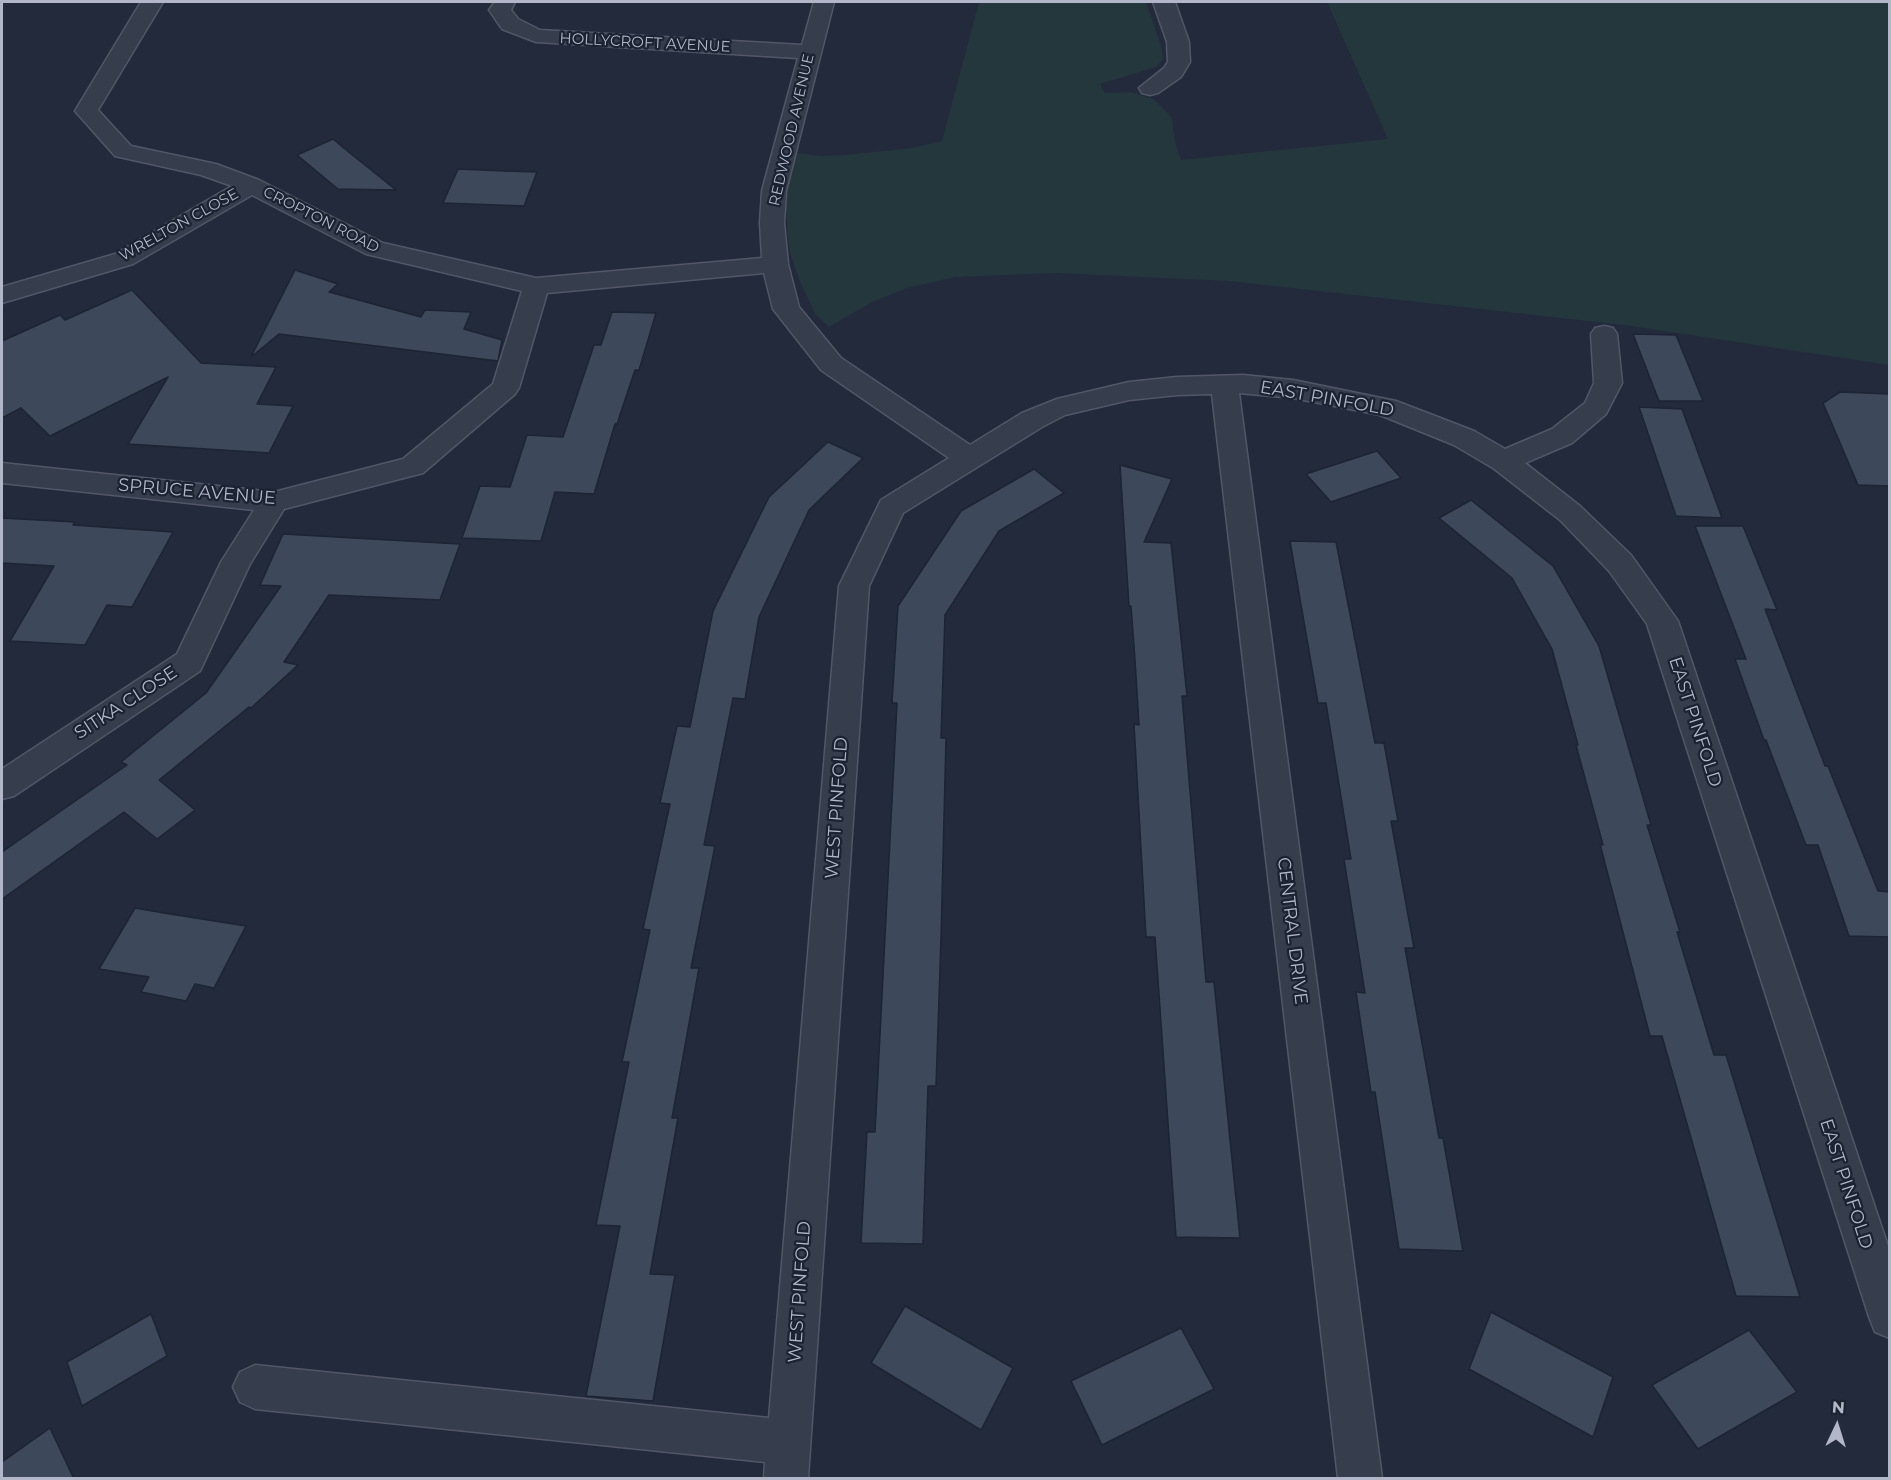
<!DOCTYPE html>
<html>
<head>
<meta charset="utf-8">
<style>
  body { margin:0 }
  #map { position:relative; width:1891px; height:1480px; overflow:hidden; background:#222a3c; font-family:Montserrat,sans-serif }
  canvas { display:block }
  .frame { position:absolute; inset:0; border:3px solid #b1b7c8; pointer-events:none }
  .north { position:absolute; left:1807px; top:1396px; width:60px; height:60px; -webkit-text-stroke:4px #1b2231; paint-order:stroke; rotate:4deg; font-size:16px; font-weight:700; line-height:24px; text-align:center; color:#b1b7c8 }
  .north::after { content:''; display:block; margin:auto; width:21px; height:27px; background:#b1b7c8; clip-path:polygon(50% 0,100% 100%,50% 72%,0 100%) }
</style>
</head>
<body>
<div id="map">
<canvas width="1891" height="1480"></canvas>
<div class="frame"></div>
<div class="north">N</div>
</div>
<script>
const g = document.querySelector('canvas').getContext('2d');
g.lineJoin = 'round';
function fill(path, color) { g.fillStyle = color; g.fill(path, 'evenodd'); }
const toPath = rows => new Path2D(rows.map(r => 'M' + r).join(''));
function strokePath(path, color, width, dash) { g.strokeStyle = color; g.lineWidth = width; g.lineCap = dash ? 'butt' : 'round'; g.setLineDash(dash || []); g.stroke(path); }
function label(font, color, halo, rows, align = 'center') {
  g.font = font + ' Montserrat,sans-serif'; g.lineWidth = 4.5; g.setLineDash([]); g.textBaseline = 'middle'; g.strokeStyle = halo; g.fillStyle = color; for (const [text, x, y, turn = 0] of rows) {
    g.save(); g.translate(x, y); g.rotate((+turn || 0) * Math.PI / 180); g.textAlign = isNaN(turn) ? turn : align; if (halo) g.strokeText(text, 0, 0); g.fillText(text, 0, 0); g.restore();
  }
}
fill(toPath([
  [979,2,1146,2,1161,45,1163,59,1156,67,1100,84,1105,93,1131,92,1153,99,1161,106,1172,118,1175,142,1181,160,1388,139,1327,2,1889,2,1889,365,1624,325,1229,281,1056,273,955,277,907,288,872,302,829,327,815,314,799,279,789,249,785,195,791,152,820,156,845,155,912,148,942,141]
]), '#24373d');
const building = toPath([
  [333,139,345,149,396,190,338,189,297,155,333,139],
  [458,169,504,171,537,172,524,206,443,203,458,169],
  [295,270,338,284,329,292,421,317,425,310,471,312,464,329,502,340,498,361,279,334,251,357,295,270],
  [132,290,201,363,276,367,257,404,293,406,269,453,128,444,168,377,50,436,21,408,2,418,2,341,60,315,65,320,132,290],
  [612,312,656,313,639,370,635,370,617,424,615,424,594,494,555,492,541,541,462,538,480,486,510,487,527,435,563,437,594,345,601,345,612,312],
  [1633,334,1676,335,1703,401,1659,401,1633,334],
  [1840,392,1890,394,1890,486,1858,485,1823,403,1840,392],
  [1639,407,1682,409,1722,518,1676,516,1639,407],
  [828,442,863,458,809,510,759,617,745,699,733,698,704,845,715,846,691,968,699,968,672,1118,678,1118,650,1274,675,1275,653,1401,586,1396,620,1226,596,1225,629,1062,622,1062,650,930,643,929,670,804,660,803,677,726,690,727,713,611,769,497,828,442],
  [1377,451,1401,478,1331,502,1306,474,1377,451],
  [1120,465,1172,479,1144,542,1171,543,1187,696,1182,696,1206,982,1214,982,1240,1238,1176,1237,1155,937,1146,937,1134,724,1139,725,1135,660,1131,606,1129,606,1120,465],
  [1034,469,1064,493,999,531,945,615,941,738,946,738,941,939,936,1086,928,1086,923,1244,861,1243,867,1132,875,1132,897,703,892,703,898,606,961,511,1034,469],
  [1471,500,1553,566,1599,646,1651,825,1647,825,1680,932,1677,932,1714,1055,1726,1055,1800,1297,1736,1296,1662,1036,1650,1036,1600,844,1603,845,1576,745,1578,745,1552,649,1512,578,1439,518,1471,500],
  [2,518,75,522,73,525,173,532,132,607,107,605,85,645,10,641,54,566,2,563,2,518],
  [1695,526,1743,526,1777,610,1765,609,1825,766,1828,766,1878,891,1890,892,1890,937,1849,936,1818,845,1806,845,1766,740,1764,740,1735,659,1746,659,1695,526],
  [283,534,460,544,440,600,329,595,284,662,298,665,251,708,249,707,159,780,195,810,157,839,124,812,2,899,2,852,127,765,121,762,206,693,281,586,260,585,283,534],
  [1290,541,1336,542,1375,743,1384,743,1398,821,1391,821,1414,948,1405,948,1439,1138,1443,1138,1463,1251,1399,1249,1375,1092,1371,1092,1356,992,1365,993,1344,859,1351,859,1326,703,1318,703,1290,541],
  [135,908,164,913,246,926,214,988,195,984,186,1001,141,992,149,977,99,969,135,908],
  [905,1306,1013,1368,981,1430,871,1363,905,1306],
  [1491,1312,1613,1377,1593,1437,1469,1369,1491,1312],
  [151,1314,167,1356,82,1406,67,1362,151,1314],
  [1181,1328,1214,1389,1102,1445,1071,1381,1181,1328],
  [1749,1330,1797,1392,1698,1449,1652,1385,1749,1330],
  [50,1428,74,1479,2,1479,2,1462,50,1428]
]);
fill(building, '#3e485b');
strokePath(building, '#1d2433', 1.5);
const minor = toPath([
  [141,2,163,2,98,110,131,146,216,164,259,180,383,243,536,278,762,258,760,223,762,191,798,58,536,42,502,29,489,10,495,2,515,2,511,10,518,19,540,30,802,45,814,2,834,2,786,191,784,223,788,264,799,307,841,358,970,445,1022,413,1057,399,1129,382,1177,377,1243,375,1293,380,1396,401,1474,431,1505,449,1552,429,1585,403,1594,383,1591,334,1595,328,1604,326,1613,328,1617,334,1622,383,1606,414,1572,443,1525,463,1580,506,1631,555,1678,621,1890,1252,1890,1338,1875,1332,1869,1317,1647,624,1609,571,1560,520,1493,468,1454,445,1380,415,1293,398,1239,393,1382,1478,1338,1478,1212,394,1177,395,1129,400,1065,415,1042,427,903,513,869,586,808,1478,764,1478,765,1462,255,1409,240,1402,233,1387,240,1372,255,1365,769,1418,839,586,881,500,949,458,821,370,773,309,764,273,547,293,519,388,515,394,423,473,284,509,250,564,200,671,14,796,2,799,2,769,177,654,221,562,254,510,2,483,2,463,274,492,403,459,493,384,522,291,366,254,252,195,133,264,2,303,2,287,115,254,232,186,201,175,115,156,75,111,141,2],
  [1153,2,1175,2,1189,42,1190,62,1181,77,1158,93,1150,95,1142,93,1139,88,1164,68,1168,62,1167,42,1153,2]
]);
strokePath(minor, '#515767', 3);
fill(minor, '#363d4c');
label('15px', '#b1b7c8', '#1b2231', [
  ["HOLLYCROFT AVENUE",645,43,3],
  ["REDWOOD AVENUE",792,130,-77],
  ["CROPTON ROAD",321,220,27],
  ["WRELTON CLOSE",179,225,-29]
]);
label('18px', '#b1b7c8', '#1b2231', [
  ["EAST PINFOLD",1327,399,10],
  ["SPRUCE AVENUE",197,492,5],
  ["SITKA CLOSE",126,703,-33],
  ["EAST PINFOLD",1695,722,72],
  ["WEST PINFOLD",837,808,-86],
  ["CENTRAL DRIVE",1292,931,83],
  ["EAST PINFOLD",1846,1184,72],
  ["WEST PINFOLD",800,1292,-86]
]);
</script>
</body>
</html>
